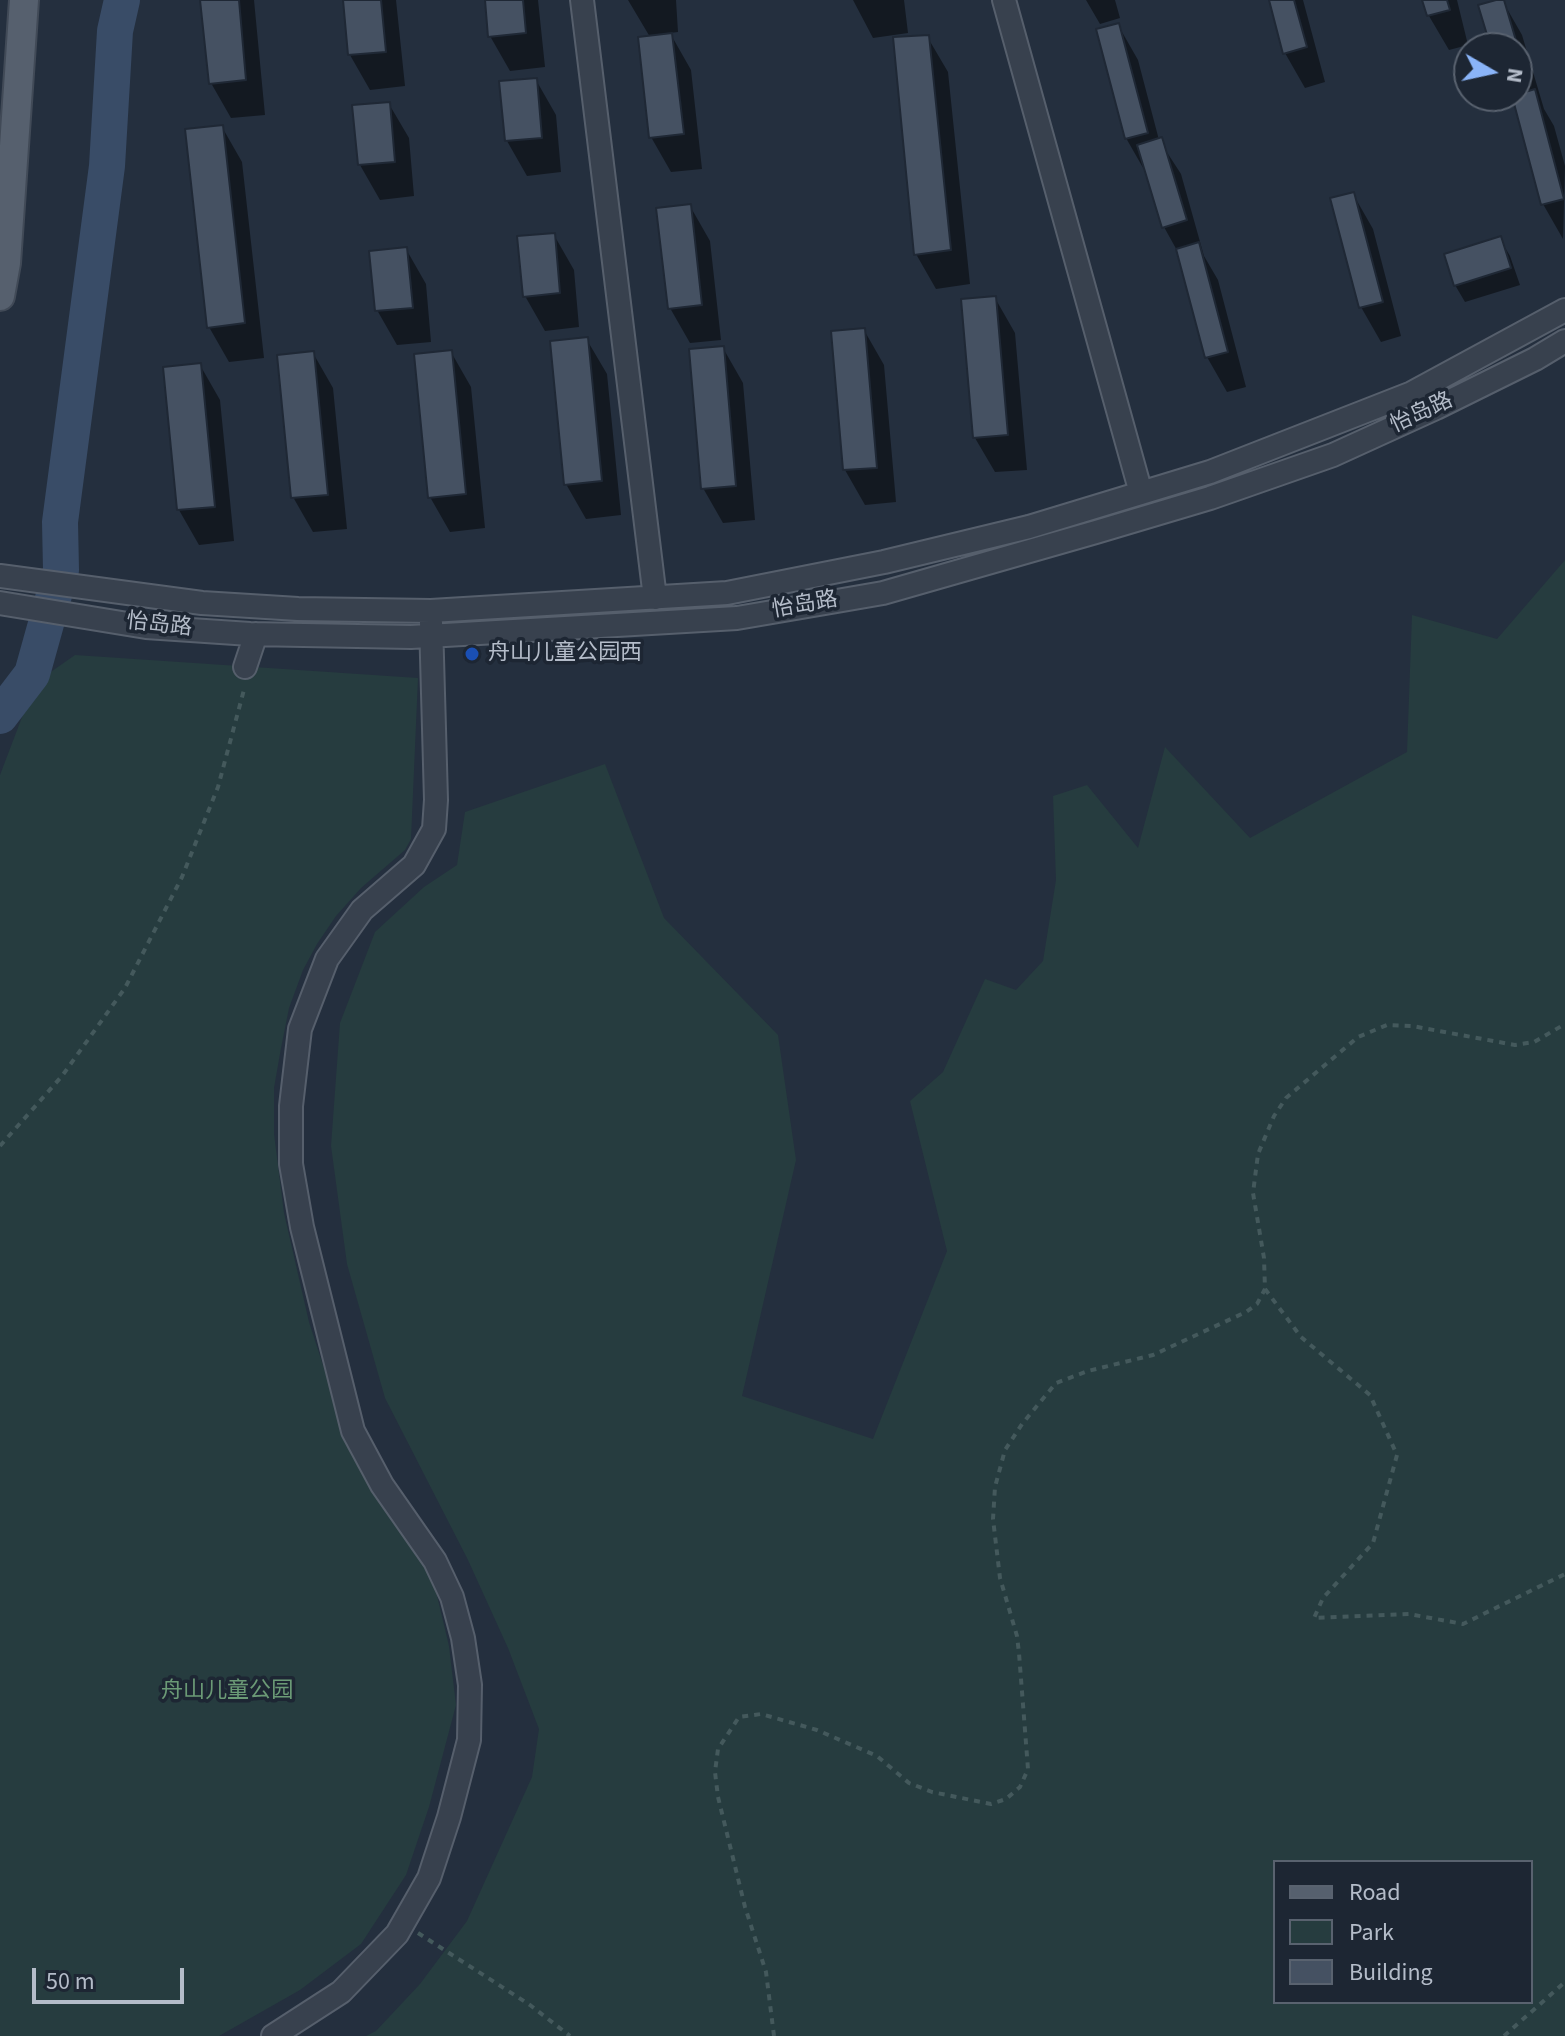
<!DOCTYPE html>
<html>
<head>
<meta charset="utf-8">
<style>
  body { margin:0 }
  #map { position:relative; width:1565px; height:2036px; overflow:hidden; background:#242f3e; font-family:"Source Sans 3",sans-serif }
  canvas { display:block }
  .legend { position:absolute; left:1273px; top:1860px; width:260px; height:144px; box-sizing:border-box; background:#1d2633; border:2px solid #59626f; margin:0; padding:10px 14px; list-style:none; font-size:24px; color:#b4bcc9 }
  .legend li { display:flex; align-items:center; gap:16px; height:40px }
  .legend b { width:40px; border:2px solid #59626f }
  .north { position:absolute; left:1453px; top:32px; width:80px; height:80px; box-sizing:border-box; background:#1d2633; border:2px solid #59626f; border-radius:50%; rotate:99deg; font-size:22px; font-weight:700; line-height:32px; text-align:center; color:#b4bcc9 }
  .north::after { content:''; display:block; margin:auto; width:28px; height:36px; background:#8ab4f8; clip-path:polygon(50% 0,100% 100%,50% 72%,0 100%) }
  .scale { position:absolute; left:32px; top:1968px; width:152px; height:36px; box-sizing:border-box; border:4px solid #b4bcc9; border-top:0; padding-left:10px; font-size:24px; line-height:28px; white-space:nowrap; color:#b4bcc9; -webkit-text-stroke:6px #1d2633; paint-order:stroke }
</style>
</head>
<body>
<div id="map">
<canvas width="1565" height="2036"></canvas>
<ul class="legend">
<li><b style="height:10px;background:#56606e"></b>Road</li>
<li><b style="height:22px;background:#263c3f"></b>Park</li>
<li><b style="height:22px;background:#455162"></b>Building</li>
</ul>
<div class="north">N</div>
<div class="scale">50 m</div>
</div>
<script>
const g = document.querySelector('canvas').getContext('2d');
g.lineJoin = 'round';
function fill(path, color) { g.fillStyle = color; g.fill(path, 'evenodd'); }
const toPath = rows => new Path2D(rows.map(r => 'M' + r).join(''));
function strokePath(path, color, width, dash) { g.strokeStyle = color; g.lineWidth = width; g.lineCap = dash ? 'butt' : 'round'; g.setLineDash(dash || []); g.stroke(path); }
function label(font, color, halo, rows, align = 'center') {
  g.font = font + ' "Source Sans 3","Noto Sans SC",sans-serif'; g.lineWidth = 7; g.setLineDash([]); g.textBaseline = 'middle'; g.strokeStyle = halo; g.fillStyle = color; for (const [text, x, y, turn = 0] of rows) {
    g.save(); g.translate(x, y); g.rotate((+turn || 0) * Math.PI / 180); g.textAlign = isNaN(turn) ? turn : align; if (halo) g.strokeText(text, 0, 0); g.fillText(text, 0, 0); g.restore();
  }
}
fill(toPath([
  [1565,560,1565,2036,366,2036,376,2031,420,1984,467,1921,532,1777,539,1729,508,1648,468,1560,385,1398,347,1264,331,1146,340,1023,375,932,424,887,457,865,465,812,605,764,664,918,778,1035,796,1160,742,1396,873,1439,947,1251,910,1101,943,1072,985,979,1016,990,1043,961,1056,880,1053,796,1087,785,1138,848,1165,747,1250,838,1407,752,1412,615,1497,639],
  [1275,1862,1531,1862,1531,2002,1275,2002],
  [75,655,418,678,411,839,405,850,361,888,336,916,317,944,303,970,289,1008,281,1048,274,1088,274,1134,284,1213,309,1322,345,1433,360,1467,433,1579,449,1646,456,1705,429,1807,406,1875,361,1944,300,1990,219,2036,0,2036,0,775,35,683]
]), '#263c3f');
fill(toPath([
  [202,0,254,0,265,115,231,118,211,83],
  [345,0,396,0,405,86,370,90,350,55],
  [487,0,538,0,545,67,510,71,490,36],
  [628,0,676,0,678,32,670,33,691,70,702,169,671,172,651,137,650,37],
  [853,0,904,0,908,33,873,38],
  [1086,0,1115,0,1120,18,1100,24],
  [1271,0,1303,0,1325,82,1305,88,1285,53],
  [1424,0,1457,0,1468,45,1449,50,1429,16],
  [1502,0,1522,35,1544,109,1554,126,1565,166,1563,239,1543,204,1518,111,1509,96,1517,96,1517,48,1493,48],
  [1118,25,1138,60,1159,140,1181,174,1204,256,1218,280,1246,387,1227,392,1207,357,1179,254,1164,227,1146,173,1126,138],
  [928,38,948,72,970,284,936,289,916,254],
  [536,80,556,115,561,172,527,176,507,141],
  [389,104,409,138,414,196,380,200,360,165],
  [222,127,242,162,264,358,229,362,209,327],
  [1353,194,1373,229,1401,336,1381,342,1361,307],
  [690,206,710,241,721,340,690,343,670,308],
  [554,235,574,270,579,327,545,331,525,296],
  [1500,239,1510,256,1520,285,1465,302,1455,285],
  [406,249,426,284,431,342,397,345,377,310],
  [995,298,1015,333,1027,470,995,472,975,438],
  [864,330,884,365,896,502,865,505,845,470],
  [587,340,607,374,621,515,586,519,566,484],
  [723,348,743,383,755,520,723,523,703,488],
  [451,352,471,387,485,528,450,532,430,497],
  [313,353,333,388,347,529,313,532,293,497],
  [200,365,220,400,234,541,199,545,179,510]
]), '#0007');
strokePath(toPath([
  [0,716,32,674,61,570,60,522,107,166,115,31,122,0]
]), '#394c67', 36);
const building = toPath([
  [200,0,239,0,246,80,209,84,200,0],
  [343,0,381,0,386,52,348,55,343,0],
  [485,0,523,0,526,33,488,37,485,0],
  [1269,0,1294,0,1307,47,1283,54,1269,0],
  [1422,0,1447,0,1450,10,1427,16,1422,0],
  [1496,0,1504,0,1528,81,1517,84,1517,48,1491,48,1478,5,1496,0],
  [1119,23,1148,133,1125,139,1096,29,1119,23],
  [672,33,684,134,649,138,638,37,672,33],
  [929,35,951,250,914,255,893,37,929,35],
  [537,78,542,138,505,141,499,81,537,78],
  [1535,89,1564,199,1541,205,1512,96,1535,89],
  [390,102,395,162,358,165,352,105,390,102],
  [223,125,245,323,207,328,185,129,223,125],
  [1162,137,1187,220,1162,228,1137,145,1162,137],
  [1354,192,1383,302,1359,308,1330,198,1354,192],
  [691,204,702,305,668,309,656,208,691,204],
  [555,233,560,293,523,297,517,236,555,233],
  [1501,236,1511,268,1454,286,1444,254,1501,236],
  [1199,242,1228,352,1205,358,1176,249,1199,242],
  [407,247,413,308,375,311,369,251,407,247],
  [996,296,1008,435,973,438,961,299,996,296],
  [865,328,877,468,843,470,831,331,865,328],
  [588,337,602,481,564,485,550,341,588,337],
  [724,346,736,486,701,489,689,349,724,346],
  [452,350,466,494,428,498,414,354,452,350],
  [314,351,328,495,291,498,277,355,314,351],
  [201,363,215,507,177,510,163,367,201,363]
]);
fill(building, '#455162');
strokePath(building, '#1f2835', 2);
const minor = toPath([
  [582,0,655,598],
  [1004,0,1141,493],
  [0,576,202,603,298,609,431,611,727,593,884,562,1029,527,1210,472,1412,393,1565,310],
  [0,603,146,627,250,634,411,637,737,618,831,602,883,593,1096,532,1210,498,1333,455,1436,408,1535,359,1565,341],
  [245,667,256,634],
  [273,2036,341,1992,397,1934,429,1878,449,1817,469,1740,470,1685,463,1638,452,1597,435,1561,382,1485,353,1431,302,1227,291,1164,291,1106,300,1029,327,959,362,910,414,865,434,829,436,800,431,622]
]);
const major = toPath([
  [0,296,6,263,24,0]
]);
strokePath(minor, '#565f6c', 26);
strokePath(major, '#414a57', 32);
strokePath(toPath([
  [0,1146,62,1076,125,988,182,877,218,787,245,686],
  [1265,1289,1301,1337,1370,1395,1397,1455,1373,1543,1323,1598,1314,1618,1409,1614,1463,1624,1565,1574],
  [418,1933,530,2005,570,2036],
  [774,2036,766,1972,745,1907,718,1797,715,1772,718,1749,739,1717,761,1714,817,1730,877,1756,909,1783,932,1792,991,1804,1006,1799,1020,1787,1028,1769,1019,1653,1017,1636,1000,1578,993,1519,995,1487,1005,1450,1022,1424,1056,1383,1088,1371,1153,1355,1246,1312,1257,1304,1265,1289,1264,1258,1253,1193,1258,1154,1274,1116,1286,1098,1358,1037,1387,1025,1412,1026,1515,1045,1534,1042,1565,1024],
  [1504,2036,1565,1982]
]), '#44595c', 4, [6, 6]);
strokePath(minor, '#38414e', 22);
strokePath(major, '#56606e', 28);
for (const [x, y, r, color] of [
  [472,654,8,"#1a4fb4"]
]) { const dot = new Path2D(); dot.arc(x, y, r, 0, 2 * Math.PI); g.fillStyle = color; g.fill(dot); strokePath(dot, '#1d2633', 3); }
label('22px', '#b4bcc9', '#1d2633', [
  ["怡岛路",1422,414,-25],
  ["怡岛路",805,606,-10],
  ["怡岛路",159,626,6]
]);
label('22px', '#b4bcc9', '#1d2633', [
  ["舟山儿童公园西",488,654]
], 'left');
label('22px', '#6b9a76', '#1d2633', [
  ["舟山儿童公园",227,1692]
]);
</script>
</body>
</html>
